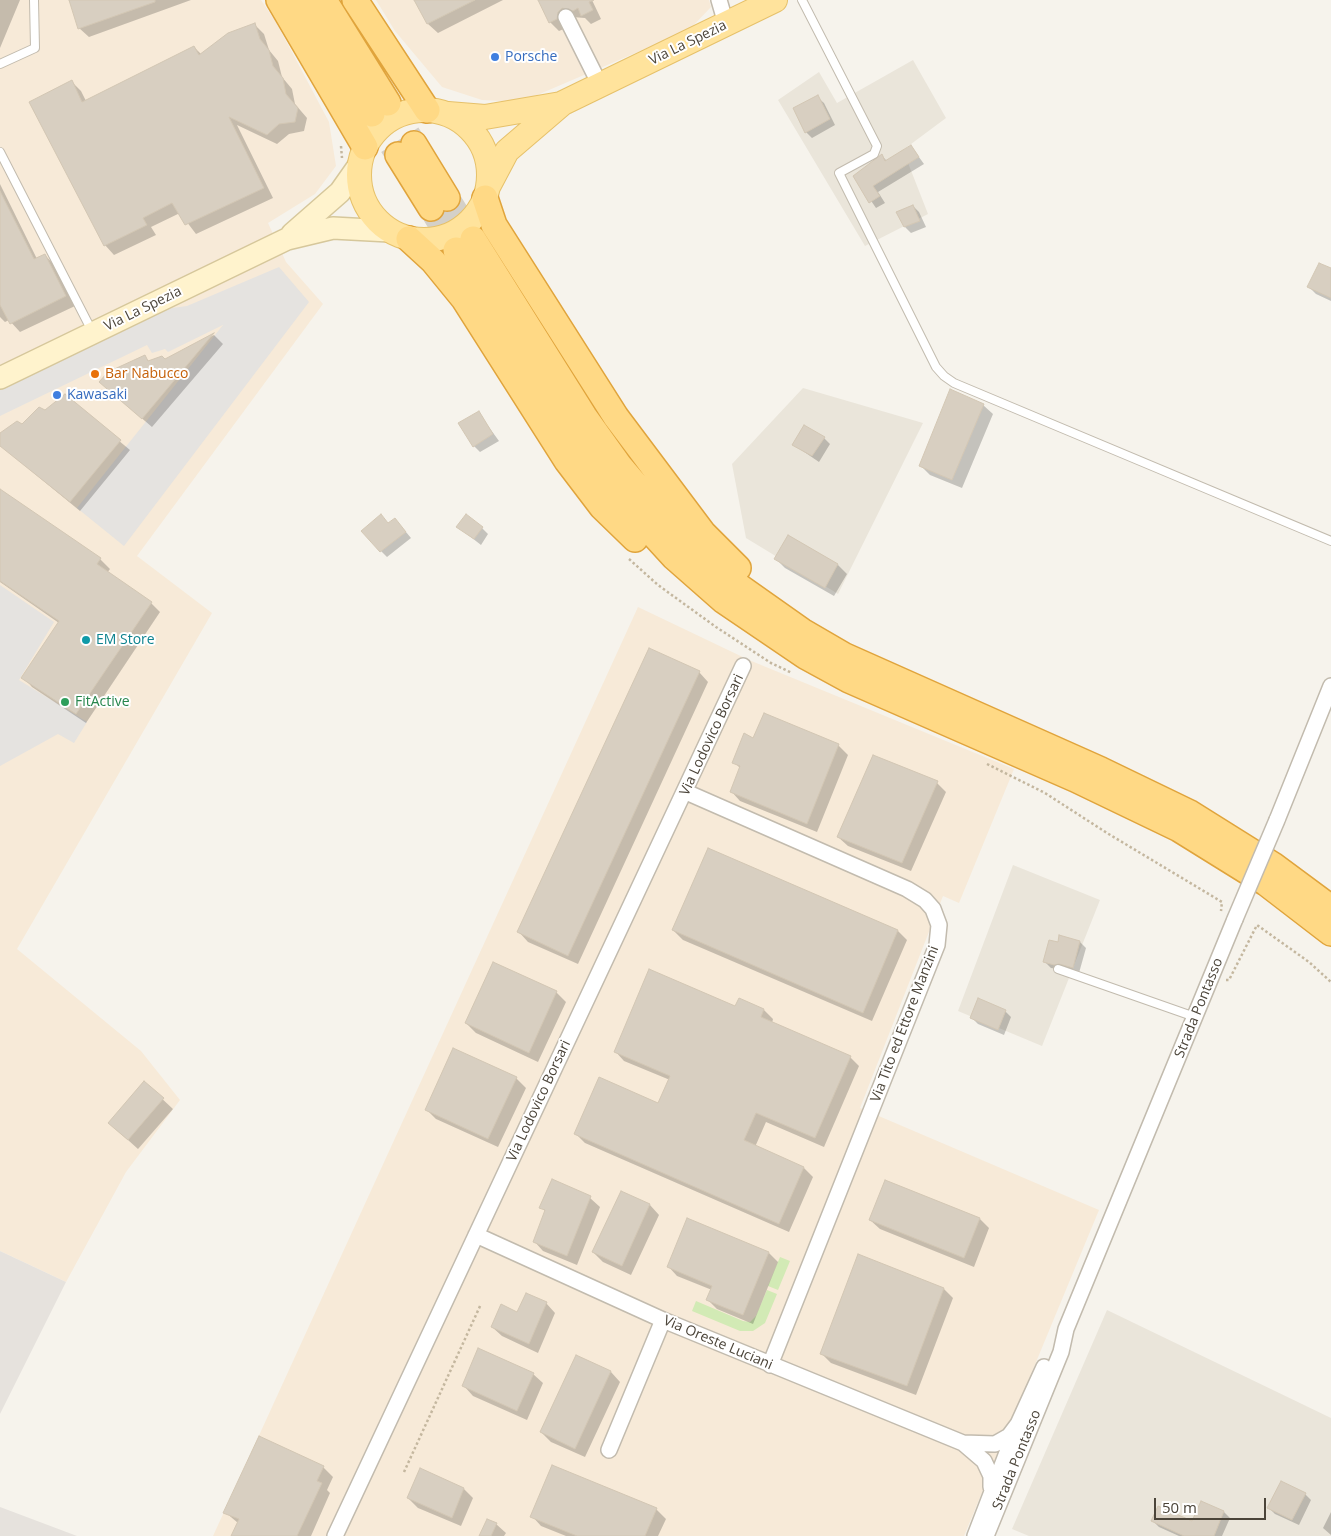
<!DOCTYPE html>
<html>
<head>
<meta charset="utf-8">
<style>
  body { margin:0 }
  #map { position:relative; width:1331px; height:1536px; overflow:hidden; background:#f6f3ec; font-family:"Open Sans",sans-serif }
  canvas { display:block }
  .scale { position:absolute; left:1154px; top:1498px; width:112px; height:22px; box-sizing:border-box; border:2px solid #4b4439; border-top:0; padding-left:6px; font-size:15px; line-height:18px; white-space:nowrap; color:#4b4439; -webkit-text-stroke:4px #fff; paint-order:stroke }
</style>
</head>
<body>
<div id="map">
<canvas width="1331" height="1536"></canvas>
<div class="scale">50 m</div>
</div>
<script>
const g = document.querySelector('canvas').getContext('2d');
g.lineJoin = 'round';
function fill(path, color) { g.fillStyle = color; g.fill(path, 'evenodd'); }
const toPath = rows => new Path2D(rows.map(r => 'M' + r).join(''));
function strokePath(path, color, width, dash) { g.strokeStyle = color; g.lineWidth = width; g.lineCap = dash ? 'butt' : 'round'; g.setLineDash(dash || []); g.stroke(path); }
function label(font, color, halo, rows, align = 'center') {
  g.font = font + ' "Open Sans",sans-serif'; g.lineWidth = 4; g.setLineDash([]); g.textBaseline = 'middle'; g.strokeStyle = halo; g.fillStyle = color; for (const [text, x, y, turn = 0] of rows) {
    g.save(); g.translate(x, y); g.rotate((+turn || 0) * Math.PI / 180); g.textAlign = isNaN(turn) ? turn : align; if (halo) g.strokeText(text, 0, 0); g.fillText(text, 0, 0); g.restore();
  }
}
fill(toPath([
  [913,60,946,118,903,150,928,214,865,246,778,100,819,72,837,103],
  [803,388,923,423,838,594,746,538,732,464],
  [1013,865,1100,900,1042,1046,958,1011],
  [1107,1310,1331,1418,1331,1536,1029,1536,1012,1529]
]), '#eae5da');
fill(toPath([
  [0,0,261,0,276,22,329,122,336,166,315,194,268,223,286,262,323,304,137,556,212,613,17,949,141,1051,180,1100,126,1172,66,1282,0,1251],
  [376,0,709,0,711,7,689,30,521,102,482,100,442,87,395,31],
  [638,607,749,660,1014,769,959,903,943,896,860,1108,1099,1210,964,1536,213,1536]
]), '#f7ead8');
fill(toPath([
  [0,1251,66,1282,0,1414],
  [0,1507,77,1536,0,1536]
]), '#e6e2dd');
fill(toPath([
  [780,1257,790,1261,778,1290,768,1286],
  [767,1290,777,1294,765,1323,753,1331,740,1331,692,1311,696,1301,743,1321,750,1322,756,1316]
]), '#d2eab5');
fill(toPath([
  [279,267,309,302,124,546,77,508,223,325,168,352,165,349,152,353,147,345,0,416,0,390,165,309,187,306],
  [0,585,54,622,19,680,87,722,74,743,58,734,0,766]
]), '#e5e3e0');
fill(toPath([
  [0,0,20,0,0,48],
  [70,0,191,0,89,37,79,28],
  [416,0,503,0,438,33,428,24],
  [539,0,592,0,601,19,591,24,585,18,572,17,566,28,559,31,550,22],
  [254,24,264,34,269,50,278,61,282,77,292,89,295,104,307,118,304,131,289,134,277,144,237,125,273,198,196,234,180,213,151,227,156,235,114,255,105,245,72,82,81,91,86,101,194,47,201,54],
  [817,97,824,103,835,125,812,138,806,132],
  [911,146,924,164,878,192,885,203,876,208,854,176,882,156,887,161],
  [0,184,37,259,45,255,54,265,75,306,20,332,9,320,5,322,0,317],
  [913,206,919,212,926,227,911,233,905,227,898,212],
  [1331,270,1331,301,1316,294,1309,287],
  [214,335,223,344,152,427,110,391,144,357,150,362,165,360],
  [65,396,130,450,80,511,0,445,0,435,22,426,45,412],
  [983,405,993,414,962,488,930,475,920,465],
  [478,412,499,441,480,452,474,446],
  [824,438,830,444,819,462,794,445],
  [0,490,100,559,110,569,107,573,151,603,160,612,86,723,32,687,23,677,59,623,0,582],
  [389,524,401,526,411,538,387,557,381,551],
  [458,527,482,528,488,534,481,545],
  [789,536,838,565,847,574,834,596,785,568,776,559],
  [699,672,708,682,578,964,528,942,519,932],
  [754,739,838,745,848,755,817,832,740,801,731,791,741,769,734,762],
  [937,783,946,792,911,871,848,846,838,837],
  [708,849,898,931,907,940,872,1021,683,940,673,930],
  [1060,937,1080,942,1086,948,1079,973,1051,968,1045,962,1058,944],
  [556,992,566,1002,538,1062,476,1033,466,1023],
  [736,1008,764,1010,773,1019,772,1023,850,1057,859,1066,824,1147,766,1122,755,1147,804,1168,813,1177,789,1232,585,1143,576,1134,659,1105,670,1080,624,1061,615,1051],
  [1005,1011,1011,1017,1004,1035,978,1024,972,1018],
  [516,1078,526,1088,498,1147,436,1119,426,1109],
  [144,1082,173,1109,138,1149,109,1123],
  [621,1192,650,1205,659,1215,631,1275,603,1262,593,1252],
  [590,1198,600,1207,577,1265,543,1251,534,1241,546,1212,541,1207],
  [980,1219,989,1228,974,1267,880,1229,870,1220],
  [769,1253,778,1262,753,1324,717,1309,708,1300,712,1290,677,1276,668,1266],
  [944,1289,953,1298,916,1395,831,1363,821,1353],
  [546,1303,555,1313,538,1353,502,1336,492,1327,518,1313],
  [577,1356,611,1372,620,1382,585,1457,551,1442,541,1432],
  [533,1374,543,1383,527,1420,473,1396,464,1386],
  [323,1467,333,1477,327,1490,330,1493,311,1536,232,1536,238,1523,225,1512],
  [420,1470,464,1489,473,1498,461,1526,418,1508,408,1498],
  [1305,1494,1311,1500,1299,1525,1275,1514,1269,1508],
  [1202,1503,1224,1512,1230,1518,1222,1536,1179,1536,1159,1527,1153,1521,1193,1523],
  [656,1509,666,1519,658,1536,566,1536,541,1526,532,1516],
  [1331,1512,1331,1535,1323,1528],
  [496,1524,506,1533,504,1536,481,1536]
]), '#0003');
const building = toPath([
  [69,0,155,0,155,2,78,29,69,0],
  [414,0,475,0,427,24,414,0],
  [538,0,594,0,589,2,593,10,581,16,578,8,573,11,562,8,558,12,557,19,549,23,538,0],
  [255,23,260,39,269,50,273,66,283,78,286,94,298,108,295,122,279,124,267,135,229,117,264,188,185,225,172,203,143,218,147,225,104,246,29,102,72,80,82,102,194,46,199,55,228,33,255,23],
  [818,95,830,119,805,133,793,108,818,95],
  [911,145,919,157,873,186,880,196,869,203,853,176,882,154,885,161,911,145],
  [0,191,34,259,45,254,66,296,10,324,0,305,0,191],
  [913,205,920,221,904,227,896,212,913,205],
  [1319,263,1331,268,1331,298,1307,287,1319,263],
  [214,333,142,419,99,382,108,372,145,355,148,361,162,356,165,359,214,333],
  [950,389,984,404,952,480,919,466,950,389],
  [65,394,121,440,70,502,0,446,0,433,17,421,22,424,39,407,45,410,65,394],
  [479,411,493,434,473,447,458,423,479,411],
  [804,425,825,437,812,456,792,445,804,425],
  [0,489,101,558,97,564,152,602,76,714,21,678,59,621,0,581,0,489],
  [381,514,388,523,395,518,406,532,380,552,361,531,381,514],
  [466,514,483,527,474,539,456,527,466,514],
  [788,535,838,564,825,588,774,559,788,535],
  [649,648,700,671,568,956,517,932,649,648],
  [764,713,839,744,807,824,730,792,740,766,732,763,744,733,753,738,764,713],
  [873,755,938,781,902,863,837,837,873,755],
  [708,848,898,930,863,1013,672,930,708,848],
  [1059,935,1080,941,1073,968,1059,964,1054,965,1043,962,1049,940,1058,942,1059,935],
  [493,962,557,991,529,1053,465,1023,493,962],
  [649,969,735,1006,739,998,764,1009,761,1017,851,1056,815,1138,756,1113,744,1140,804,1167,779,1224,574,1134,599,1077,658,1103,670,1076,614,1052,649,969],
  [978,998,1006,1010,998,1030,970,1018,978,998],
  [453,1048,517,1077,488,1139,425,1110,453,1048],
  [144,1081,164,1098,128,1140,108,1123,144,1081],
  [552,1179,591,1196,567,1256,533,1242,545,1210,539,1208,552,1179],
  [885,1180,980,1218,964,1258,869,1220,885,1180],
  [621,1191,650,1204,622,1266,592,1252,621,1191],
  [687,1218,769,1252,743,1315,706,1300,712,1286,667,1267,687,1218],
  [858,1254,944,1288,907,1386,820,1354,858,1254],
  [526,1293,547,1302,529,1344,491,1327,501,1304,517,1312,526,1293],
  [478,1348,534,1373,517,1411,462,1386,478,1348],
  [576,1355,611,1371,575,1449,540,1432,576,1355],
  [259,1436,324,1466,317,1481,322,1483,297,1536,231,1536,239,1519,223,1513,259,1436],
  [552,1465,657,1508,645,1536,577,1536,530,1517,552,1465],
  [420,1468,464,1488,452,1518,407,1498,420,1468],
  [1281,1481,1306,1493,1292,1520,1267,1508,1281,1481],
  [1201,1501,1224,1511,1214,1536,1184,1536,1151,1521,1158,1506,1192,1521,1201,1501],
  [487,1519,497,1523,491,1536,479,1536,487,1519]
]);
fill(building, '#d8cfc1');
strokePath(building, '#d3c7b4', 1);
strokePath(toPath([
  [388,103,414,144],
  [372,114,398,155],
  [447,198,473,239],
  [431,208,456,250]
]), '#d4d0c8', 25, [25, 12]);
const service = toPath([
  [802,0,877,146,874,154,839,173,936,367,944,376,954,383,1331,541],
  [0,64,35,48,34,0],
  [0,152,92,331],
  [1058,969,1195,1017]
]);
const minor = toPath([
  [719,0,726,24],
  [566,17,600,85],
  [686,792,907,889,925,900,933,909,939,925,937,945,770,1365],
  [1277,820,1331,686],
  [476,1235,663,1320,963,1443,995,1444,1009,1436,1018,1424],
  [963,1443,984,1461,991,1476,991,1487],
  [609,1450,663,1320],
  [335,1536,743,666],
  [975,1536,1018,1424,1044,1367],
  [986,1536,1061,1352,1066,1329,1235,919]
]);
const secondary = toPath([
  [292,234,340,192,359,165],
  [0,378,287,239,333,228,389,231]
]);
const primary = toPath([
  '359 175a65 65 0 1 1 130 0a65 65 0 1 1-130 0Z',
  [448,114,485,117,561,104],
  [489,185,507,151,563,103,775,0]
]);
const trunk = toPath([
  [279,0,365,147],
  [301,0,372,114],
  [324,0,388,103],
  [355,0,427,110],
  [414,144,447,198],
  [398,155,431,208],
  [485,198,494,225,616,417,703,533,738,568],
  [409,239,433,261,464,299,567,461,602,507,635,539],
  [473,239,584,416,619,465,674,530,734,583,802,631,845,656,1101,770,1190,813,1273,865,1331,908],
  [456,250,561,417,619,497,674,557,724,601,805,656,849,680,1075,779,1179,829,1266,883,1331,933]
]);
strokePath(service, '#c2bbae', 10);
strokePath(minor, '#c2bbae', 18);
strokePath(secondary, '#d6c79b', 24);
strokePath(primary, '#e6c16a', 26);
strokePath(trunk, '#e0a43c', 28);
strokePath(toPath([
  [341,146,342,158],
  [629,559,658,585,716,627,771,663,792,673],
  [987,764,1045,793,1107,833,1222,902,1221,911],
  [1226,980,1229,980,1257,925,1309,962,1331,982],
  [404,1472,481,1304]
]), '#c4b79f', 2.5, [2.5, 2.5]);
strokePath(service, '#fff', 8);
strokePath(minor, '#fff', 15);
strokePath(secondary, '#fff3cd', 21);
strokePath(primary, '#ffe39c', 24);
strokePath(trunk, '#ffd985', 25);
const minorBridge = toPath([
  [1235,919,1277,820]
]);
strokePath(minorBridge, '#c2bbae', 18, []);
strokePath(minorBridge, '#fff', 15);
for (const [x, y, r, color] of [
  [495,57,5,"#3f7fe0"],
  [95,374,5,"#e8710a"],
  [57,395,5,"#3f7fe0"],
  [86,640,5,"#0f9aa8"],
  [65,702,5,"#2e9e5b"]
]) { const dot = new Path2D(); dot.arc(x, y, r, 0, 2 * Math.PI); g.fillStyle = color; g.fill(dot); strokePath(dot, '#fff', 2); }
label('14px', '#4b4439', '#fff', [
  ["Via La Spezia",688,43,-26],
  ["Via La Spezia",143,309,-26],
  ["Via Lodovico Borsari",712,735,-65],
  ["Strada Pontasso",1199,1008,-68],
  ["Via Tito ed Ettore Manzini",905,1024,-69],
  ["Via Lodovico Borsari",539,1101,-65],
  ["Via Oreste Luciani",718,1343,23],
  ["Strada Pontasso",1017,1460,-68]
]);
label('14px', '#366cbe', '#fff', [
  ["Porsche",505,57],
  ["Kawasaki",67,395]
], 'left');
label('14px', '#c56008', '#fff', [
  ["Bar Nabucco",105,374]
], 'left');
label('14px', '#0d838f', '#fff', [
  ["EM Store",96,640]
], 'left');
label('14px', '#27864d', '#fff', [
  ["FitActive",75,702]
], 'left');
</script>
</body>
</html>
